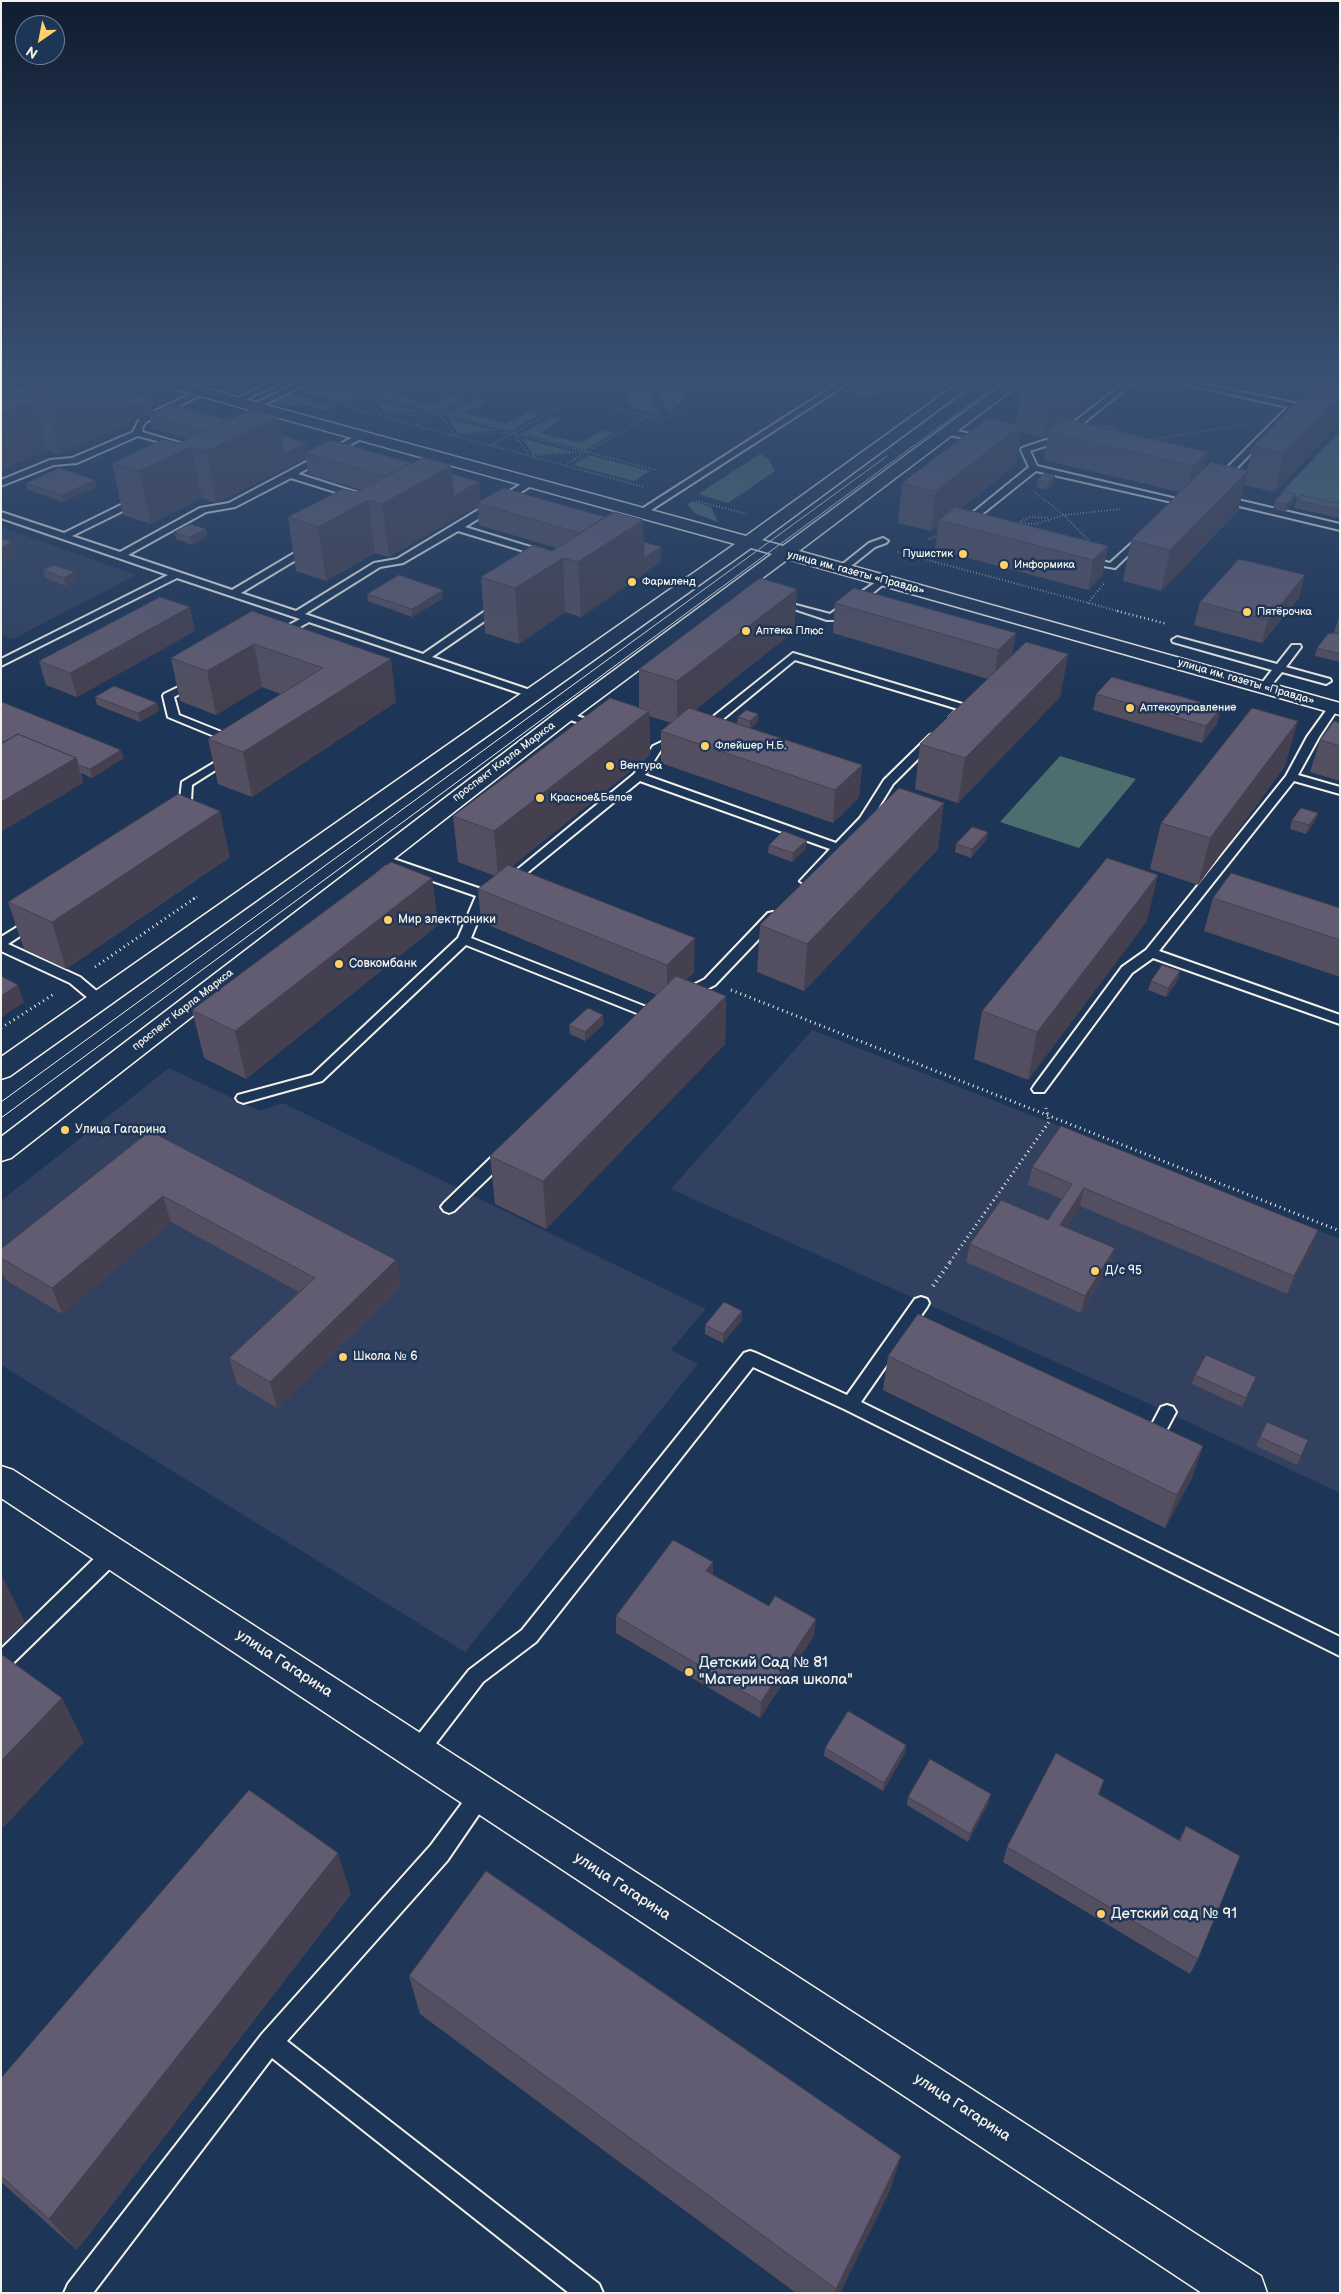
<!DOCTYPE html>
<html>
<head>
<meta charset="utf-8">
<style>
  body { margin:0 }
  #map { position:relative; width:1341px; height:2294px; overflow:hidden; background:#1d3557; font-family:"Balsamiq Sans",sans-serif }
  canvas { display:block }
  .frame { position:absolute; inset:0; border:2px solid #f4f1e8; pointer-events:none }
  .north { position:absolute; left:15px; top:15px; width:50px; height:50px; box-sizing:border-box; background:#1d3557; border:1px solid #738091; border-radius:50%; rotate:213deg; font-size:14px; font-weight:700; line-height:20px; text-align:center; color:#f4f1e8 }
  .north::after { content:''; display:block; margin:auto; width:18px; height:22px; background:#ffd166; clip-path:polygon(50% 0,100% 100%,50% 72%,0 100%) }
</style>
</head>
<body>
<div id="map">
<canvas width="1341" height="2294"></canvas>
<div class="frame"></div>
<div class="north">N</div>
</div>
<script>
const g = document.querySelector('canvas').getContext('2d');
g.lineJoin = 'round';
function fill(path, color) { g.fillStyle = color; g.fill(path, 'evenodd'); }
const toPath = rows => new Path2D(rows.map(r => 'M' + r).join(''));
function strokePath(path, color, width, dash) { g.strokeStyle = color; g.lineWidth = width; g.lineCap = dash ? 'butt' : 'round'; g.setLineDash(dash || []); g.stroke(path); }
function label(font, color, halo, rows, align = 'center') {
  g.font = font + ' "Balsamiq Sans",sans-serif'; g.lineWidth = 5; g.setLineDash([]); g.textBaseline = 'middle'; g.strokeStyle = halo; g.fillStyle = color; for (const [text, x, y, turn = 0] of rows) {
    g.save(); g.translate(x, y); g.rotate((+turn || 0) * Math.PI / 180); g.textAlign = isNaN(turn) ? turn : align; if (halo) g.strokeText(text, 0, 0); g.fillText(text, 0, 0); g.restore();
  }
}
fill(toPath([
  [1,527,136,575,13,639,1,634],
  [812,1030,1049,1122,1340,1239,1340,1493,1167,1412,671,1189],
  [169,1068,260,1111,283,1103,706,1309,671,1350,698,1364,465,1652,1,1365,1,1201]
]), '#31415f');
fill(toPath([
  [316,383,361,395,345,403,300,391],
  [330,383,386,383,366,393],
  [400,383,417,383,394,395,431,405,455,393,467,396,436,412,375,395],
  [634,383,642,383,661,415,632,408,623,392,633,387],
  [653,383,679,388,686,400,668,412],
  [867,383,902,383,886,393,856,395,853,393],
  [290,394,335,407,327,411,305,405,285,406,273,402],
  [476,398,487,401,465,413,506,424,529,412,540,414,510,431,446,414],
  [375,399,423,412,385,413],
  [551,417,562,419,540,433,580,443,602,430,614,433,585,450,521,433],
  [448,418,498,431,458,433],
  [1340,431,1340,508,1280,494],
  [521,438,573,452,533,454],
  [760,454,768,458,775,471,728,503,698,494],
  [589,455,650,471,634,481,573,465],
  [691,501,711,507,718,522,696,514,688,505],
  [1060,756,1136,779,1079,848,1000,822]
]), '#4d6e6f');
const lane = toPath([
  [38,383,48,383,17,400,16,403,23,408,22,410,16,410,9,406,10,397,38,383],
  [269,383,280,383,239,403,232,401,269,383],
  [297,383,308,383,257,408,250,406,297,383],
  [838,383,848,383,645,514,637,512,838,383],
  [1124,383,1133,383,1061,441,1030,451,1037,466,1181,500,1181,504,1036,471,966,527,960,527,960,523,1029,467,1021,450,1022,448,1055,437,1124,383],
  [1181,383,1197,383,1294,403,1340,412,1340,417,1295,408,1221,484,1218,485,1214,482,1215,480,1288,407,1181,383],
  [200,390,207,392,146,422,143,426,142,432,183,444,183,448,138,436,77,463,54,465,1,486,1,480,50,460,72,458,133,432,140,418,200,390],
  [949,429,988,438,989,440,985,443,946,434,945,432,949,429],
  [359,434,366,436,298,474,361,494,361,498,355,498,291,478,235,507,206,512,128,555,232,590,308,545,314,545,314,549,241,593,296,611,374,563,397,559,528,480,534,480,534,484,465,527,550,553,550,557,544,557,458,531,403,563,380,567,305,614,423,654,497,603,505,603,505,607,432,657,536,692,536,696,528,696,309,622,282,637,274,637,274,633,300,619,177,578,1,666,1,659,168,575,1,518,1,512,64,533,137,497,143,497,143,501,72,536,120,552,200,508,229,503,359,434],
  [1221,496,1340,524,1340,530,1218,501,1218,497,1221,496],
  [1143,533,1146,534,1146,538,1115,568,1086,563,1081,560,1086,557,1110,563,1143,533],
  [883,538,888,541,886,543,875,547,845,571,839,571,839,567,869,543,883,538],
  [883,577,888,580,886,582,855,608,835,620,827,620,791,608,796,605,830,614,883,577],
  [1177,637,1277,664,1292,645,1300,645,1301,647,1286,667,1330,679,1331,681,1326,684,1282,672,1268,689,1260,689,1259,687,1272,670,1173,642,1172,640,1177,637],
  [793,653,969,706,970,708,959,720,951,720,949,718,958,709,795,660,717,724,703,730,695,730,693,728,695,726,709,720,793,653],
  [195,679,200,682,199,684,174,697,179,715,239,739,241,741,239,743,231,743,168,717,163,696,164,694,195,679],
  [1334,704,1339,707,1319,737,1298,775,1340,787,1340,794,1294,781,1159,951,1340,1015,1340,1024,1153,958,1132,973,1044,1092,1034,1092,1032,1089,1034,1086,1122,967,1146,950,1286,776,1307,737,1330,705,1334,704],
  [566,712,603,725,605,727,599,730,562,717,560,715,566,712],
  [934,734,940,737,893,784,869,823,810,884,806,885,800,881,830,849,640,781,511,886,503,886,501,883,634,774,653,746,674,736,682,736,684,738,661,750,645,775,836,843,860,818,884,780,930,735,934,734],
  [232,752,238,755,236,757,192,785,190,816,188,819,180,819,178,816,182,782,232,752],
  [379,854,487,891,489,894,471,938,649,1008,660,1004,667,1008,654,1016,644,1016,466,945,322,1081,243,1103,238,1101,236,1098,238,1095,312,1075,458,938,476,896,375,861,373,858,379,854],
  [773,912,778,913,779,916,778,919,715,985,690,998,680,998,678,995,680,992,705,979,768,913,773,912],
  [35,916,41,920,40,923,8,944,80,977,105,998,107,1001,105,1004,95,1004,70,983,1,951,1,937,35,916],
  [504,1149,509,1150,512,1154,509,1158,454,1211,449,1213,444,1211,441,1207,444,1203,499,1150,504,1149],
  [921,1297,927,1299,929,1303,927,1307,861,1402,1340,1637,1340,1656,844,1409,753,1367,536,1642,483,1682,424,1759,417,1762,410,1759,407,1752,410,1745,469,1670,522,1630,744,1353,750,1351,756,1353,847,1395,915,1299,921,1297],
  [1167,1405,1173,1407,1176,1412,1160,1442,1154,1444,1142,1439,1139,1434,1142,1429,1150,1428,1161,1407,1167,1405],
  [114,1544,121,1546,123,1552,121,1558,8,1668,1,1671,1,1649,107,1546,114,1544],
  [481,1784,488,1787,491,1794,488,1801,447,1861,287,2041,599,2284,603,2293,569,2293,272,2058,93,2293,64,2293,68,2284,262,2034,431,1845,474,1787,481,1784]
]);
const secondary = toPath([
  [162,383,186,383,746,536,958,383,975,383,762,540,783,546,1004,383,1021,383,799,551,1340,703,1340,715,788,559,573,719,11,1158,1,1161,1,1137,559,711,772,554,751,548,10,1076,1,1079,1,1057,735,544,164,386,162,383],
  [1,1466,13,1470,1261,2276,1267,2293,1202,2293,1,1498,1,1466]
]);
strokePath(lane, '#f4f1e8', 4);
strokePath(secondary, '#f4f1e8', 3);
strokePath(toPath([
  [323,383,656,470],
  [516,383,662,420,698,398,694,390,706,383],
  [370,396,380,415],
  [315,398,644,487],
  [346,406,394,383],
  [440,414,454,434,508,433],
  [385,415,434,414],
  [417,425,498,383],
  [514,433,529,455],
  [1150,440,1247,424],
  [492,445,574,399],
  [533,455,584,452],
  [565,465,648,416],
  [1034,492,1064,515,1089,541],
  [696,501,748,514],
  [1021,521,1030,517,1049,518],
  [1010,523,1036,524,1064,515,1120,509],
  [929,539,941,534],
  [898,552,1122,612],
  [1088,603,1105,582]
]), '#f4f1e8', 2, [0.5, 2.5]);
strokePath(toPath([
  [1117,611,1167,624],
  [193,899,197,897]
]), '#f4f1e8', 2.5, [1, 3]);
strokePath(toPath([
  [95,967,195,898],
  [731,990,1340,1231],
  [1,1028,54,994],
  [950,1262,1049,1122,1046,1108]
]), '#f4f1e8', 3, [1, 4]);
strokePath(toPath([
  [933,1286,951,1261]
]), '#f4f1e8', 4, [1, 4.5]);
fill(lane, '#1d3557');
fill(secondary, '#1d3557');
strokePath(toPath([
  [1,1102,887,456],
  [1,1118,999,383]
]), '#f4f1e8', 1);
fill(toPath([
  [33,383,122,383,124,390,151,398,154,412,59,454,48,450,1,470,1,397,21,396,35,391],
  [732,383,743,383,743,385,739,388,732,386],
  [1034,383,1111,383,1066,420,1208,452,1204,469,1247,471,1253,446,1317,383,1275,492,1244,485,1238,511,1161,591,1123,581,1131,540,1180,492,1044,460,1048,434,1043,438,1020,432,1016,464,960,509,1108,546,1102,576,1088,590,935,549,938,526,931,531,898,523,902,483,1016,424,1020,394],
  [149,414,281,435,306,443,307,452,411,463,451,466,452,474,479,482,480,501,661,547,661,562,581,617,565,612,519,644,485,633,481,577,552,551,556,548,479,525,477,506,389,557,375,553,326,581,296,571,288,517,356,492,361,490,308,474,306,458,216,503,202,498,151,524,123,515,112,463,179,443,188,439,152,428],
  [1037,480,1054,483,1046,490,1036,487],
  [26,483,97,487,63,502,28,490],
  [1296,500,1340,504,1340,518,1294,508],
  [1275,501,1294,502,1285,512,1273,509],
  [206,529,207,537,192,545,176,539,174,532],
  [43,570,75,572,77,580,66,586,45,578],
  [797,589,794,631,695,710,737,724,738,717,758,714,758,722,750,728,862,765,859,797,833,823,661,763,661,731,671,723,649,716,650,755,511,867,694,972,686,980,726,996,725,1044,546,1229,495,1204,490,1156,657,995,481,922,478,889,495,876,458,862,453,816,639,708,639,669],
  [443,590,443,598,412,617,368,601,367,594],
  [1299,598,1262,643,1194,625,1200,602],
  [835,603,1016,633,1012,655,1068,654,1060,697,958,803,915,789,920,744,988,679,833,633],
  [252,611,396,702,252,797,218,784,208,739,281,694,262,687,216,715,180,701,171,658],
  [1340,614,1340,662,1315,656,1317,648,1334,633],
  [195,631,77,697,46,685,39,661],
  [1096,694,1217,724,1202,743,1093,710],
  [95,697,159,711,140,722,97,705],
  [1,702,124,758,92,778,81,773,83,783],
  [1340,723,1340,781,1310,772,1320,740],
  [1285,766,1198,885,1150,869,1161,823],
  [1292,820,1315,821,1306,834,1290,829],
  [988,832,986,840,971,858,955,852,956,844],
  [769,845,806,848,792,862,768,853],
  [938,849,804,991,757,972,760,925],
  [230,857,66,969,24,949,8,902],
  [432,878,438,925,246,1079,204,1058,192,1010],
  [1213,898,1340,908,1340,977,1204,931],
  [1147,921,1028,1080,974,1059,982,1011],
  [1180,971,1178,980,1166,997,1148,990,1151,981],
  [604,1024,585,1041,570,1034,569,1025],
  [150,1131,396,1260,401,1286,277,1408,237,1384,229,1358,299,1292,171,1222,62,1314,6,1280,1,1270,1,1249],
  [1032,1167,1318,1230,1311,1248,1287,1294,1080,1206,1066,1227,1110,1266,1081,1313,966,1262,970,1244,1048,1220,1062,1199,1028,1185],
  [742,1311,742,1320,723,1343,705,1334,705,1325],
  [888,1356,1203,1446,1191,1480,1165,1528,883,1390],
  [1195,1375,1252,1386,1242,1407,1192,1384],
  [1260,1437,1308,1440,1297,1465,1256,1446],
  [713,1575,814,1636,760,1718,616,1633,616,1616],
  [906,1745,905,1753,883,1791,824,1756,825,1748],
  [1104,1780,1099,1795,1179,1840,1186,1826,1198,1959,1190,1974,1003,1862,1007,1847],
  [908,1797,989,1802,968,1842,907,1805],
  [351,1894,77,2250,1,2182,1,2078],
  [409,1976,891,2188,840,2293,796,2293,420,2014]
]), '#534f61');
fill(toPath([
  [1,383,15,383,16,388,1,394],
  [96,383,122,383,128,408,151,398,154,412,59,454,46,404],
  [739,383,743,383,743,385,739,388],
  [1070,383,1111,383,1050,433,1048,432,1048,434,1043,438,1049,400],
  [1340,396,1340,423,1275,492,1284,453],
  [35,400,48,450,1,470,1,414],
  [278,417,284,454,306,443,308,454,305,453,306,458,216,503,207,451],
  [1021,425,1016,464,944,521,939,520,938,526,931,531,936,491],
  [191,447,202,498,151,524,139,471],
  [1208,452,1202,479,1187,494,1193,466],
  [451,466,454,496,479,482,480,504,477,503,477,506,389,557,382,504],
  [1248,471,1238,511,1161,591,1170,550],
  [1055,476,1054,483,1046,490,1048,483],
  [95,480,97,487,63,502,62,495],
  [1296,494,1294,502,1285,512,1287,504],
  [368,500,375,553,326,581,318,527],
  [643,520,644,558,661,547,661,562,581,617,578,562],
  [206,529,207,537,192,545,190,537],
  [13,542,18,557,1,565,1,548],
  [1108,546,1102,576,1088,590,1093,560],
  [563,558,565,612,519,644,515,588],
  [75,572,77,580,66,586,64,578],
  [1305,575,1299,598,1262,643,1268,620],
  [797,589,794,631,677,725,677,681],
  [443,590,443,598,412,617,412,609],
  [190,607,195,631,77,697,70,673],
  [1016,633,1011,664,994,681,998,650],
  [254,644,262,687,216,715,207,671],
  [1068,654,1060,697,958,803,965,758],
  [391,659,396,702,252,797,243,752],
  [157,703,159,711,140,722,138,713],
  [1221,708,1217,724,1202,743,1206,726],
  [649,711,650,755,498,877,494,831],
  [758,714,758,722,750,729,750,721],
  [1298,721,1285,766,1198,885,1210,838],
  [121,750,124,758,92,778,90,769],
  [76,758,83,783,1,832,1,802],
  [862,765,859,797,833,823,835,790],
  [944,803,938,849,804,991,807,944],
  [220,811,230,857,66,969,52,922],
  [1318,813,1315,821,1306,834,1309,825],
  [988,832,986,840,971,858,972,849],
  [807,840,806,848,792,862,793,853],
  [1158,875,1147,921,1028,1080,1037,1032],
  [432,878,438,925,246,1079,235,1031],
  [695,938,694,972,667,999,667,965],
  [1180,971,1178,980,1166,997,1168,988],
  [18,985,24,1002,1,1018,1,996],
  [726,996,725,1044,546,1229,543,1181],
  [603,1015,604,1024,585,1041,585,1032],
  [1084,1188,1080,1206,1056,1242,1060,1225],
  [163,1196,171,1222,62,1314,52,1288],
  [1318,1230,1311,1248,1287,1294,1294,1276],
  [1115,1248,1110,1266,1081,1313,1085,1296],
  [396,1260,401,1286,277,1408,270,1382],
  [742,1311,742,1320,723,1343,723,1334],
  [1203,1446,1191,1480,1165,1528,1177,1495],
  [713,1562,713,1579,706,1571],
  [2,1576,25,1622,1,1645,1,1577],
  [816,1619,814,1636,760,1718,761,1702],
  [62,1698,84,1742,1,1830,1,1761],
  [906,1745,905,1753,883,1791,884,1783],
  [991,1794,989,1802,968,1842,970,1834],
  [338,1853,351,1894,77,2250,49,2219],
  [901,2156,891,2188,840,2293,835,2293,836,2289]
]), '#44404f');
const building = toPath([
  [42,383,53,383,49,385,42,383],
  [53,383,96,383,46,404,35,400,1,414,1,397,10,393,21,396,53,383],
  [1034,383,1070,383,1049,400,1020,394,1034,383],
  [1317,383,1340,384,1340,396,1284,453,1253,446,1317,383],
  [124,390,151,398,128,408,124,390],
  [172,404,228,420,206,431,149,414,172,404],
  [251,410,278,417,207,451,191,447,139,471,112,463,164,439,179,443,251,410],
  [988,418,1021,425,936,491,902,483,988,418],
  [1065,419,1208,452,1193,466,1048,432,1065,419],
  [1099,424,1117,428,1115,431,1097,427,1099,424],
  [281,435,306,443,284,454,281,435],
  [331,440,411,463,386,476,305,453,331,440],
  [422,458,451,466,382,504,368,500,318,527,288,517,343,489,356,492,422,458],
  [1211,462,1248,471,1170,550,1131,540,1211,462],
  [59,468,95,480,62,495,26,483,59,468],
  [1045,473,1055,476,1048,483,1037,480,1045,473],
  [452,474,479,482,454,496,452,474],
  [503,488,605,517,580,533,477,503,503,488],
  [1284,492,1296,494,1287,504,1275,501,1284,492],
  [1301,495,1340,504,1340,510,1296,500,1301,495],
  [955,507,1108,546,1093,560,939,520,955,507],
  [614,512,643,520,578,562,563,558,515,588,481,577,533,545,552,551,614,512],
  [190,524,206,529,190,537,174,532,190,524],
  [1,538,13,542,1,548,1,538],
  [644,542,661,547,644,558,644,542],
  [1239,559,1305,575,1268,620,1200,602,1239,559],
  [54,565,75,572,64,578,43,570,54,565],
  [399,575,443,590,412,609,367,594,399,575],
  [760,578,797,589,677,681,639,669,760,578],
  [854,588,1016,633,998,650,835,603,854,588],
  [160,597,190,607,70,673,39,661,160,597],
  [252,611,391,659,243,752,208,739,323,668,254,644,207,671,171,658,252,611],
  [1334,633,1340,634,1340,654,1317,648,1328,634,1334,633],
  [1026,642,1068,654,965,758,920,744,1026,642],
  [1112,677,1221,708,1206,726,1096,694,1112,677],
  [114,686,157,703,138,713,95,697,114,686],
  [610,698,649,711,494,831,453,816,610,698],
  [1,702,2,702,121,750,90,769,78,765,76,758,18,734,1,743,1,702],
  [689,708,862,765,835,790,661,731,689,708],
  [1252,708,1298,721,1210,838,1161,823,1252,708],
  [746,710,758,714,750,721,738,717,746,710],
  [1334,721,1340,723,1340,746,1320,740,1334,721],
  [18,734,76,758,1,802,1,744,18,734],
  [899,788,944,803,807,944,760,925,899,788],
  [178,794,220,811,52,922,8,902,178,794],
  [1301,808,1318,813,1309,825,1292,820,1301,808],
  [972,827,988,832,972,849,956,844,972,827],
  [783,831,807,840,793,853,769,845,783,831],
  [1107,858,1158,875,1037,1032,982,1011,1107,858],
  [391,862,432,878,235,1031,192,1010,391,862],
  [508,865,695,938,667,965,478,889,508,865],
  [1231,873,1340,908,1340,940,1213,898,1231,873],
  [1162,965,1180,971,1168,988,1151,981,1162,965],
  [1,976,18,985,1,996,1,976],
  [676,976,726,996,543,1181,490,1156,676,976],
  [588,1008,603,1015,585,1032,569,1025,588,1008],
  [1061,1126,1318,1230,1294,1276,1084,1188,1060,1225,1115,1248,1085,1296,970,1244,1001,1200,1048,1220,1072,1184,1032,1167,1061,1126],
  [150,1131,396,1260,270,1382,229,1358,315,1278,163,1196,52,1288,1,1258,1,1249,150,1131],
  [724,1302,742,1311,723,1334,705,1325,724,1302],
  [918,1314,1203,1446,1177,1495,888,1356,918,1314],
  [1206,1355,1256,1377,1246,1398,1195,1375,1206,1355],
  [1267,1422,1308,1440,1301,1456,1260,1437,1267,1422],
  [673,1540,713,1562,706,1571,769,1606,775,1596,816,1619,761,1702,616,1616,673,1540],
  [1,1654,62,1698,1,1761,1,1654],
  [848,1711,906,1745,884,1783,825,1748,848,1711],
  [1056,1753,1104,1780,1098,1794,1180,1841,1186,1826,1240,1856,1198,1959,1007,1847,1056,1753],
  [930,1759,991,1794,970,1834,908,1797,930,1759],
  [249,1790,338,1853,49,2219,1,2176,1,2078,249,1790],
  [486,1871,901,2156,836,2289,409,1976,486,1871]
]);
fill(building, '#615c71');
strokePath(building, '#44404f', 1);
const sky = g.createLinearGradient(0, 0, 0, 704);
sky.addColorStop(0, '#101d30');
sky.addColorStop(0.54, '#3a5174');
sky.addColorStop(1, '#3a517400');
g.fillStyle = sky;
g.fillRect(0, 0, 1341, 704);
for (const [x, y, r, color] of [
  [963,554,5,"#ffd166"],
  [1004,565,5,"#ffd166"],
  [632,582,5,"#ffd166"],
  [1247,612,5,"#ffd166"],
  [746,631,5,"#ffd166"],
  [1130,708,5,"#ffd166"],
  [705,746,5,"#ffd166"],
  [610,766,5,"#ffd166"],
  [540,798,5,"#ffd166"],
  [388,920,5,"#ffd166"],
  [339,964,5,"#ffd166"],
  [65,1130,5,"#ffd166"],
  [1095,1271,5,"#ffd166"],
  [343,1357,5,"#ffd166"],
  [689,1672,5,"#ffd166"],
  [1101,1914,5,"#ffd166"]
]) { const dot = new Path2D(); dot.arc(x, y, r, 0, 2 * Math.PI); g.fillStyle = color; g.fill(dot); strokePath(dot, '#1d3557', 2); }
label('11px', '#f4f1e8', '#1d3557', [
  ["Пушистик",953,554,"right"],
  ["Информика",1014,565],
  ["Фармленд",642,582],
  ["Пятёрочка",1257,612],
  ["Аптека Плюс",756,631],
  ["Аптекоуправление",1140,708],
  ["Флейшер Н.Б.",715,746],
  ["Вентура",620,766],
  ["Красное&Белое",550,798]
], 'left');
label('11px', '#f4f1e8', '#1d3557', [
  ["улица им. газеты «Правда»",856,573,15],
  ["улица им. газеты «Правда»",1246,682,16],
  ["проспект Карла Маркса",504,762,-37],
  ["проспект Карла Маркса",183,1010,-38]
]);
label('12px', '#f4f1e8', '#1d3557', [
  ["Мир электроники",398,920],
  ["Совкомбанк",349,964],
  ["Улица Гагарина",75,1130],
  ["Д/с 95",1105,1271],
  ["Школа № 6",353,1357]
], 'left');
label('15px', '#f4f1e8', '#1d3557', [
  ["Детский Сад № 81",699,1663],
  ["\"Материнская школа\"",699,1680],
  ["Детский сад № 91",1111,1914]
], 'left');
label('15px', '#f4f1e8', '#1d3557', [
  ["улица Гагарина",284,1664,33],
  ["улица Гагарина",622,1887,33],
  ["улица Гагарина",962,2108,33]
]);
</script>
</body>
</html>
